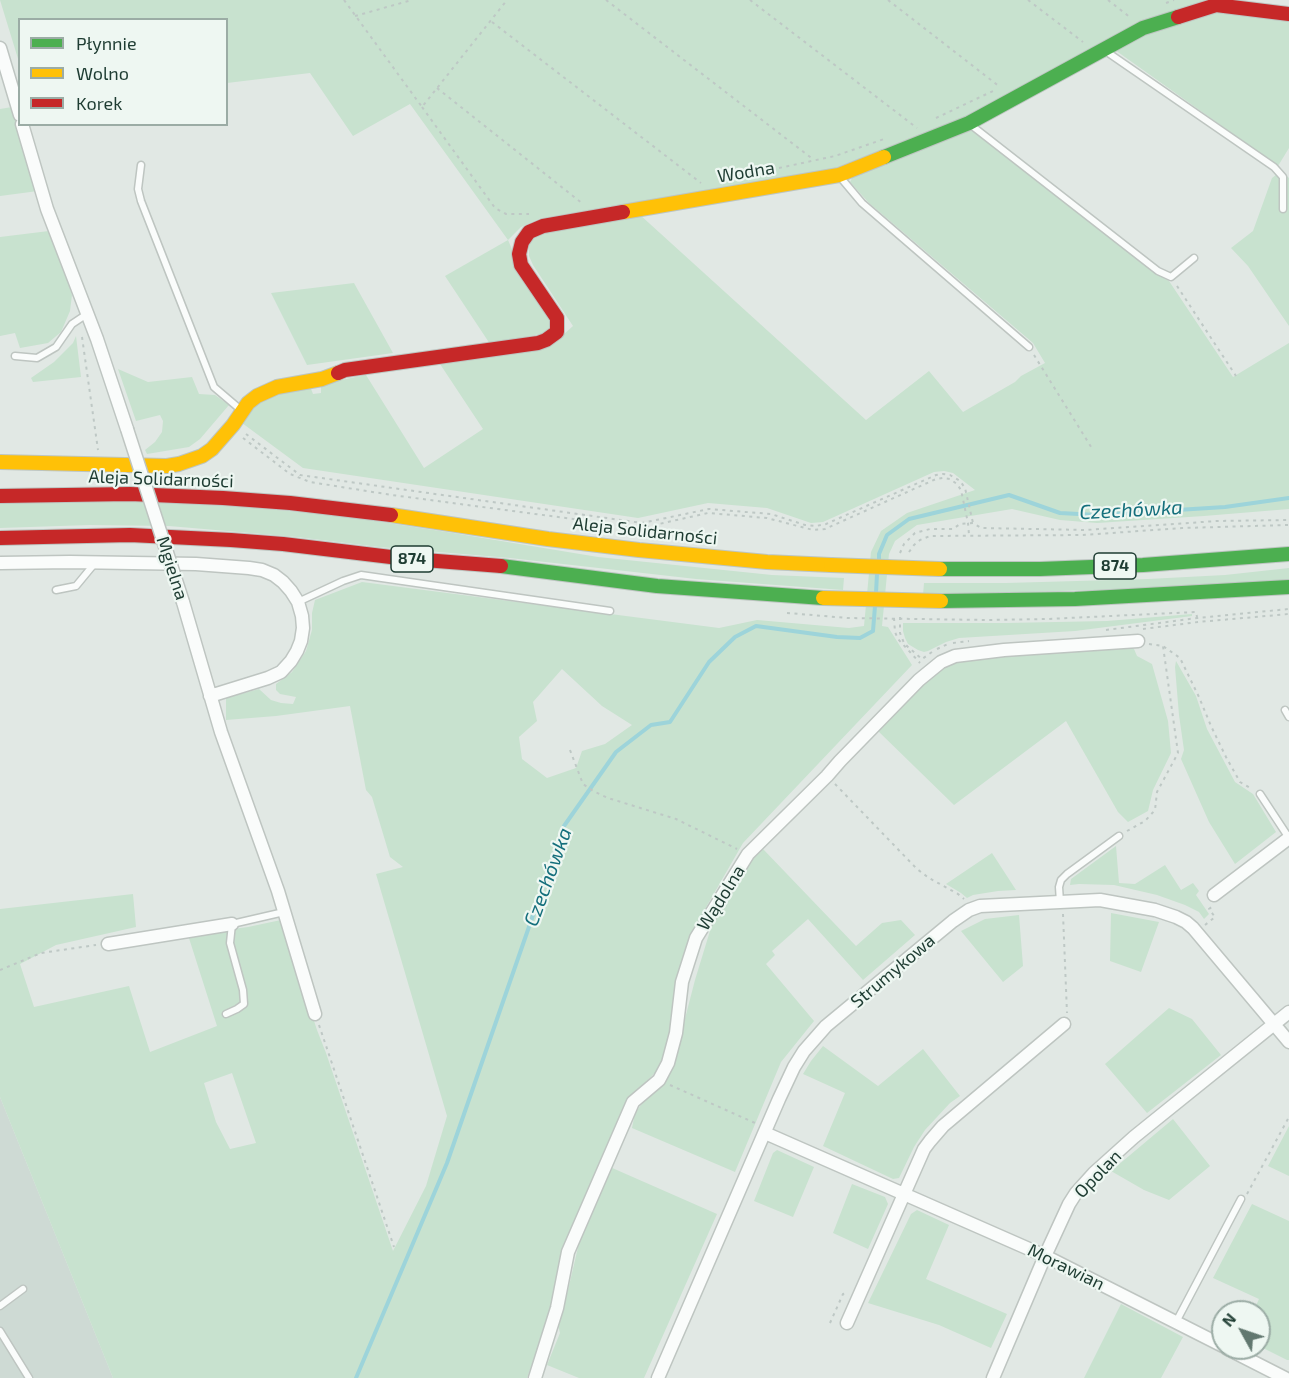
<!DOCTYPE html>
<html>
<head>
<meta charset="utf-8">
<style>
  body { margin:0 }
  #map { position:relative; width:1289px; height:1378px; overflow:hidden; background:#e1e8e4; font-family:"Exo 2",sans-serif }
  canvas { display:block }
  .legend { position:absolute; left:18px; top:18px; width:210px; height:108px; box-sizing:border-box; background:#eef7f2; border:2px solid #9baca5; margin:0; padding:8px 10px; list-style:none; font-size:18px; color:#1e3c32 }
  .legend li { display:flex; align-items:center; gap:12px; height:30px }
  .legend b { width:30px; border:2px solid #9baca5 }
  .north { position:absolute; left:1211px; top:1300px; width:60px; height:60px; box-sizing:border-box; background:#eef7f2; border:2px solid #9baca5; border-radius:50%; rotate:310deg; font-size:16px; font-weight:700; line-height:24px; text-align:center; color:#1e3c32 }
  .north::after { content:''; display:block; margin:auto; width:21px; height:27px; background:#627870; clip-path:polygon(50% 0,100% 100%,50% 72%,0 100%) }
</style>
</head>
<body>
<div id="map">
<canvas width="1289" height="1378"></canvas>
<ul class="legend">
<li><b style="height:8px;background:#4caf50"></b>Płynnie</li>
<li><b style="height:8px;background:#ffc107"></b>Wolno</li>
<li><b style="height:8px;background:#c62828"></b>Korek</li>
</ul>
<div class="north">N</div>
</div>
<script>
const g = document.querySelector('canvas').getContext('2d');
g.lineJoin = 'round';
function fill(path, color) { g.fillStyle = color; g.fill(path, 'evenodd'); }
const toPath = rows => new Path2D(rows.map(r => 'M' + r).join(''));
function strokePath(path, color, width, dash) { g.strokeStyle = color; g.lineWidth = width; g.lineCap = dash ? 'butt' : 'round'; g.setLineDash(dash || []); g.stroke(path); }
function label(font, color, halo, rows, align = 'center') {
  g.font = font + ' "Exo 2",sans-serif'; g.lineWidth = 4.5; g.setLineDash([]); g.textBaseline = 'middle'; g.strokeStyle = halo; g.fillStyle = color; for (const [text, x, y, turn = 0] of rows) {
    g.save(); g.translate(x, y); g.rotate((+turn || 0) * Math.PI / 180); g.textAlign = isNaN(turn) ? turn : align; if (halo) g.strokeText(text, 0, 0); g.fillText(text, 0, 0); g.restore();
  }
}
fill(toPath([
  [0,1097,113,1378,0,1378]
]), '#cedad4');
fill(toPath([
  [0,0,1211,0,965,117,830,170,541,218,521,227,508,240,514,254,554,314,550,332,490,344,445,276,508,240,410,104,353,136,310,73,227,83,226,20,20,20,19,62],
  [1218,10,1289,19,1289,148,1278,166,1115,50,1147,33],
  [12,107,38,191,0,196,0,109],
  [972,130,1156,274,1169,281,1233,377,1289,343,1289,509,1204,516,1097,523,1060,520,1012,509,917,525,895,541,889,554,882,626,888,627,912,665,743,843,697,923,661,1067,627,1100,600,1161,562,1251,548,1318,527,1378,113,1378,0,1097,0,909,133,894,136,927,56,945,20,964,34,1007,129,986,150,1052,217,1026,188,935,248,927,281,920,317,1030,326,1053,393,1251,426,1186,447,1116,376,874,403,867,390,857,372,797,366,790,350,706,276,716,226,720,226,698,259,689,271,700,281,703,293,704,296,697,280,694,276,690,276,684,292,672,306,651,312,630,312,613,315,600,362,582,719,628,757,620,849,628,864,626,871,552,881,531,907,513,975,490,953,473,944,471,934,472,823,522,811,523,767,508,708,503,638,518,303,468,242,423,255,406,271,396,310,386,313,394,321,393,321,384,366,375,424,468,483,429,440,364,563,335,573,326,533,265,529,256,529,243,535,234,639,214,866,420,929,371,963,412,1015,382,1021,376,1045,363,1033,343,869,203,850,182,853,176],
  [562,669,602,706,632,725,605,744,582,751,576,768,547,778,522,759,519,737,537,721,533,702],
  [232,1073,256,1143,230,1149,216,1122,204,1083],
  [1281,171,1289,178,1289,326,1248,266,1231,248,1253,231,1272,178],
  [49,231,64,270,72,295,70,311,61,332,48,343,20,348,15,333,0,336,0,237],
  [354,283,393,353,307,365,271,293],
  [76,336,81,377,33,382,31,378,54,362,73,343],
  [118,369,148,382,192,377,199,394,215,395,229,405,200,439,189,447,147,454,145,450,155,442,162,432,163,421,160,415,136,421],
  [103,500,244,507,343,516,453,533,598,557,772,575,844,578,843,590,696,579,510,558,379,547,297,537,169,526,90,525,0,528,0,502],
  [1289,568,1289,580,1198,587,923,595,924,583,1006,583,1148,579,1225,575],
  [1192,614,1192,616,1075,631,959,638,946,642,928,651,924,652,918,650,908,644,905,638,903,631,903,623,1006,623,1107,621],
  [1131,646,1134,649,1137,656,1152,664,1168,721,1171,753,1153,790,1148,811,1128,822,1118,812,1066,721,954,805,877,730,920,686,948,664,980,657],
  [1176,661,1196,696,1207,729,1235,782,1253,794,1276,832,1235,864,1209,822,1181,759,1184,750,1179,715,1175,667],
  [1116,846,1119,883,1135,884,1165,865,1181,890,1193,883,1199,891,1196,895,1209,914,1204,919,1199,912,1185,905,1157,895,1114,885,1079,884,1070,885,1071,879],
  [763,849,856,946,882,923,901,920,915,935,863,980,808,919,772,951,775,955,766,964,814,1021,781,1062,735,1172,632,1128,635,1113,674,1061,695,980,713,921,752,860],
  [992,853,1016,890,998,891,973,895,967,898,961,893,946,884],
  [1111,913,1159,922,1141,972,1110,961],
  [1019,915,1023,966,1003,982,961,931,985,919],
  [1169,1008,1192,1019,1221,1055,1147,1113,1105,1064],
  [823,1046,878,1086,923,1049,960,1096,950,1103,925,1130,914,1147,899,1178,893,1179,823,1146,845,1093,803,1074,811,1061],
  [1173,1119,1210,1166,1169,1200,1144,1190,1111,1171],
  [1289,1126,1289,1176,1268,1166],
  [777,1150,814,1167,793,1217,754,1201,773,1153],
  [610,1167,717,1214,644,1378,579,1378,547,1365,560,1333,558,1325,568,1290,580,1239],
  [852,1184,885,1197,888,1204,868,1249,833,1233],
  [1252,1204,1289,1221,1289,1360,1287,1360,1259,1346,1259,1312,1253,1312,1259,1299,1213,1278],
  [917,1210,949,1225,926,1279,1007,1314,991,1348,939,1325,868,1303,911,1214],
  [1121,1304,1183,1337,1161,1378,1084,1378]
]), '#c8e2cf');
strokePath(toPath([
  [879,560,879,554,887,535,909,519,1009,495,1060,513,1097,515,1225,507,1289,498],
  [876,593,877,574],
  [356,1378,447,1163,564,826,616,752,651,725,670,722,709,662,735,637,756,626,837,637,860,638,873,631,875,606]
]), '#9dd4da', 4);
const lane = toPath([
  [1107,52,1274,167,1283,177,1283,209],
  [971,125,1158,271,1171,277,1194,258],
  [141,165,138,189,141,201,214,387,241,410],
  [841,178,862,203,1029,347],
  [15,356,37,358,56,347,72,324,87,314],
  [56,590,76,586,95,563],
  [298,602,343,581,361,575,610,611],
  [1285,710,1289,717],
  [1260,794,1289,838],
  [1060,902,1059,887,1061,880,1067,874,1119,836],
  [226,1014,237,1009,244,1004,243,990,230,943,232,924,284,912],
  [0,1306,23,1289],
  [1176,1322,1241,1199],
  [0,1331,29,1378]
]);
const street = toPath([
  [0,48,20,115],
  [22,124,47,209,97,339,127,429],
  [0,563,70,562,196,564,249,568,262,570,274,575,283,582,291,591,298,602,302,616,303,628,301,641,297,651,291,661,281,672,268,678,210,696],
  [183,602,221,732,278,891,315,1014],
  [1214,895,1289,838],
  [108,944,232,924],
  [765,1133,1045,1256,1223,1346],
  [847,1323,924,1149,930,1141,943,1126,1064,1024],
  [1226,1348,1285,1378],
  [535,1378,557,1308,568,1252,633,1102,659,1080,668,1063,676,1033,682,982,696,938,748,854,827,776,840,761,919,680,941,662,955,656,1004,650,1138,641],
  [658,1378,779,1099,794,1067,804,1051,826,1026,953,921,969,910,980,906,1100,900,1155,910,1176,917,1186,922,1193,928,1289,1042],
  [993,1378,1045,1256,1069,1204,1076,1193,1094,1173,1134,1137,1289,1012]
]);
const fast = toPath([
  [884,157,969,123,1143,28,1178,17],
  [501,566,657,586,823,598],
  [940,569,1040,569,1143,565,1289,554],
  [941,601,1075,599,1289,587]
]);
const slow = toPath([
  [623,212,839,175,884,157],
  [0,462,167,466,179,464,202,456,212,449,233,425,248,403,257,396,277,387,322,379,338,373],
  [391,515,548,539,639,550,767,562,831,565]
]);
const jam = toPath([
  [1178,17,1216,5,1289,14],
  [338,373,345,370,538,343,546,340,557,332,557,318,521,265,519,254,522,242,529,232,543,226,623,212],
  [0,496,130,494,223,498,290,503,391,515],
  [0,538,130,535,231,540,283,544,399,558,501,566]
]);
strokePath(lane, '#bec5c1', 9);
strokePath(street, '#bec5c1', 15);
strokePath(fast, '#bdc5c1', 16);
strokePath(slow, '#bdc5c1', 16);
strokePath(jam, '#bdc5c1', 16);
strokePath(toPath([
  [344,0,422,107,507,0],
  [606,0,814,160],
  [750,0,917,128],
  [888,0,1000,87],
  [1028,0,1083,42],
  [1108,0,1131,18],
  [1166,3,1174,0],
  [355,16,412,0],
  [492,22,701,183],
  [437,88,583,204],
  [422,107,495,208,506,214,529,214],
  [936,118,993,91],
  [779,168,835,156,887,138],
  [1177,286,1236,376],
  [82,337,98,450],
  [1034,355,1093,450],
  [246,434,300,475,642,523,709,509,771,514,805,525,816,526,826,524,936,475,943,474,950,475,960,481,965,488,973,523],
  [243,438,290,474,310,482,392,495,641,528,708,513,767,518,813,530,825,529,936,479,943,478,950,479,957,484,961,490,968,523,969,535],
  [909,552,914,545,920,540,930,536,1083,535,1182,528,1289,525],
  [900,553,904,544,915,533,930,529,953,529,960,524,973,523,981,528,1086,530,1217,521,1289,520],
  [787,613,848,618,988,620,1047,619,1196,612,1198,622],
  [900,617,900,633,904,643,908,647,922,659,932,652],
  [894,618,895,632,898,639,920,663],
  [1143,629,1198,622,1289,614],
  [1106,630,1197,618,1289,609],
  [953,643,969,641],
  [1149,644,1163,646,1180,658,1199,697,1211,726,1226,757,1240,782,1252,789],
  [937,649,948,644],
  [570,750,583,784,593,791,608,798,676,819,737,849],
  [835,784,917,869,929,878,958,894,964,899],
  [1127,831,1145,821,1155,810,1157,792,1178,753,1163,646],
  [1063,914,1067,1013],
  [1205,925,1215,917,1209,909,1213,906],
  [0,970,41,953,96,945],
  [319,1025,394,1247],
  [670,1085,755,1123],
  [1247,1194,1289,1117],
  [830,1323,843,1294,847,1293]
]), '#bec8c5', 2, [3, 4.5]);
strokePath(lane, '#fafcfb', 6);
strokePath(street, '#fafcfb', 12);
strokePath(fast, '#4caf50', 14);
strokePath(slow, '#ffc107', 14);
strokePath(jam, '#c62828', 14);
const streetBridge = toPath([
  [127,429,183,602]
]);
const slowBridge = toPath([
  [831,565,940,569],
  [823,598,941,601]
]);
strokePath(streetBridge, '#bec5c1', 15, []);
strokePath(slowBridge, '#bbc5c1', 16, []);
strokePath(streetBridge, '#fafcfb', 12);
strokePath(slowBridge, '#ffc107', 14);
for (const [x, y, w] of [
  [412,559,42],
  [1115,566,42]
]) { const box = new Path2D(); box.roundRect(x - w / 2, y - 13, w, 26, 4.5); g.fillStyle = '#eef7f2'; g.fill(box); strokePath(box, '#1e3c32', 1.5); }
label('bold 16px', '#1e3c32', null, [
  ["874",412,559],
  ["874",1115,566]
]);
label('18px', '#1e3c32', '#eef7f2', [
  ["Wodna",746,172,-9],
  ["Aleja Solidarności",161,479,2],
  ["Aleja Solidarności",645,531,6],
  ["Mgielna",172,568,72],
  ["Wądolna",721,898,-58],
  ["Strumykowa",893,971,-40],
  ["Opolan",1098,1174,-46],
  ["Morawian",1066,1267,26]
]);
label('italic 20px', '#146f7c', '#eef7f2', [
  ["Czechówka",1131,510,-3],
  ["Czechówka",548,877,-70]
]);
</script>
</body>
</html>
